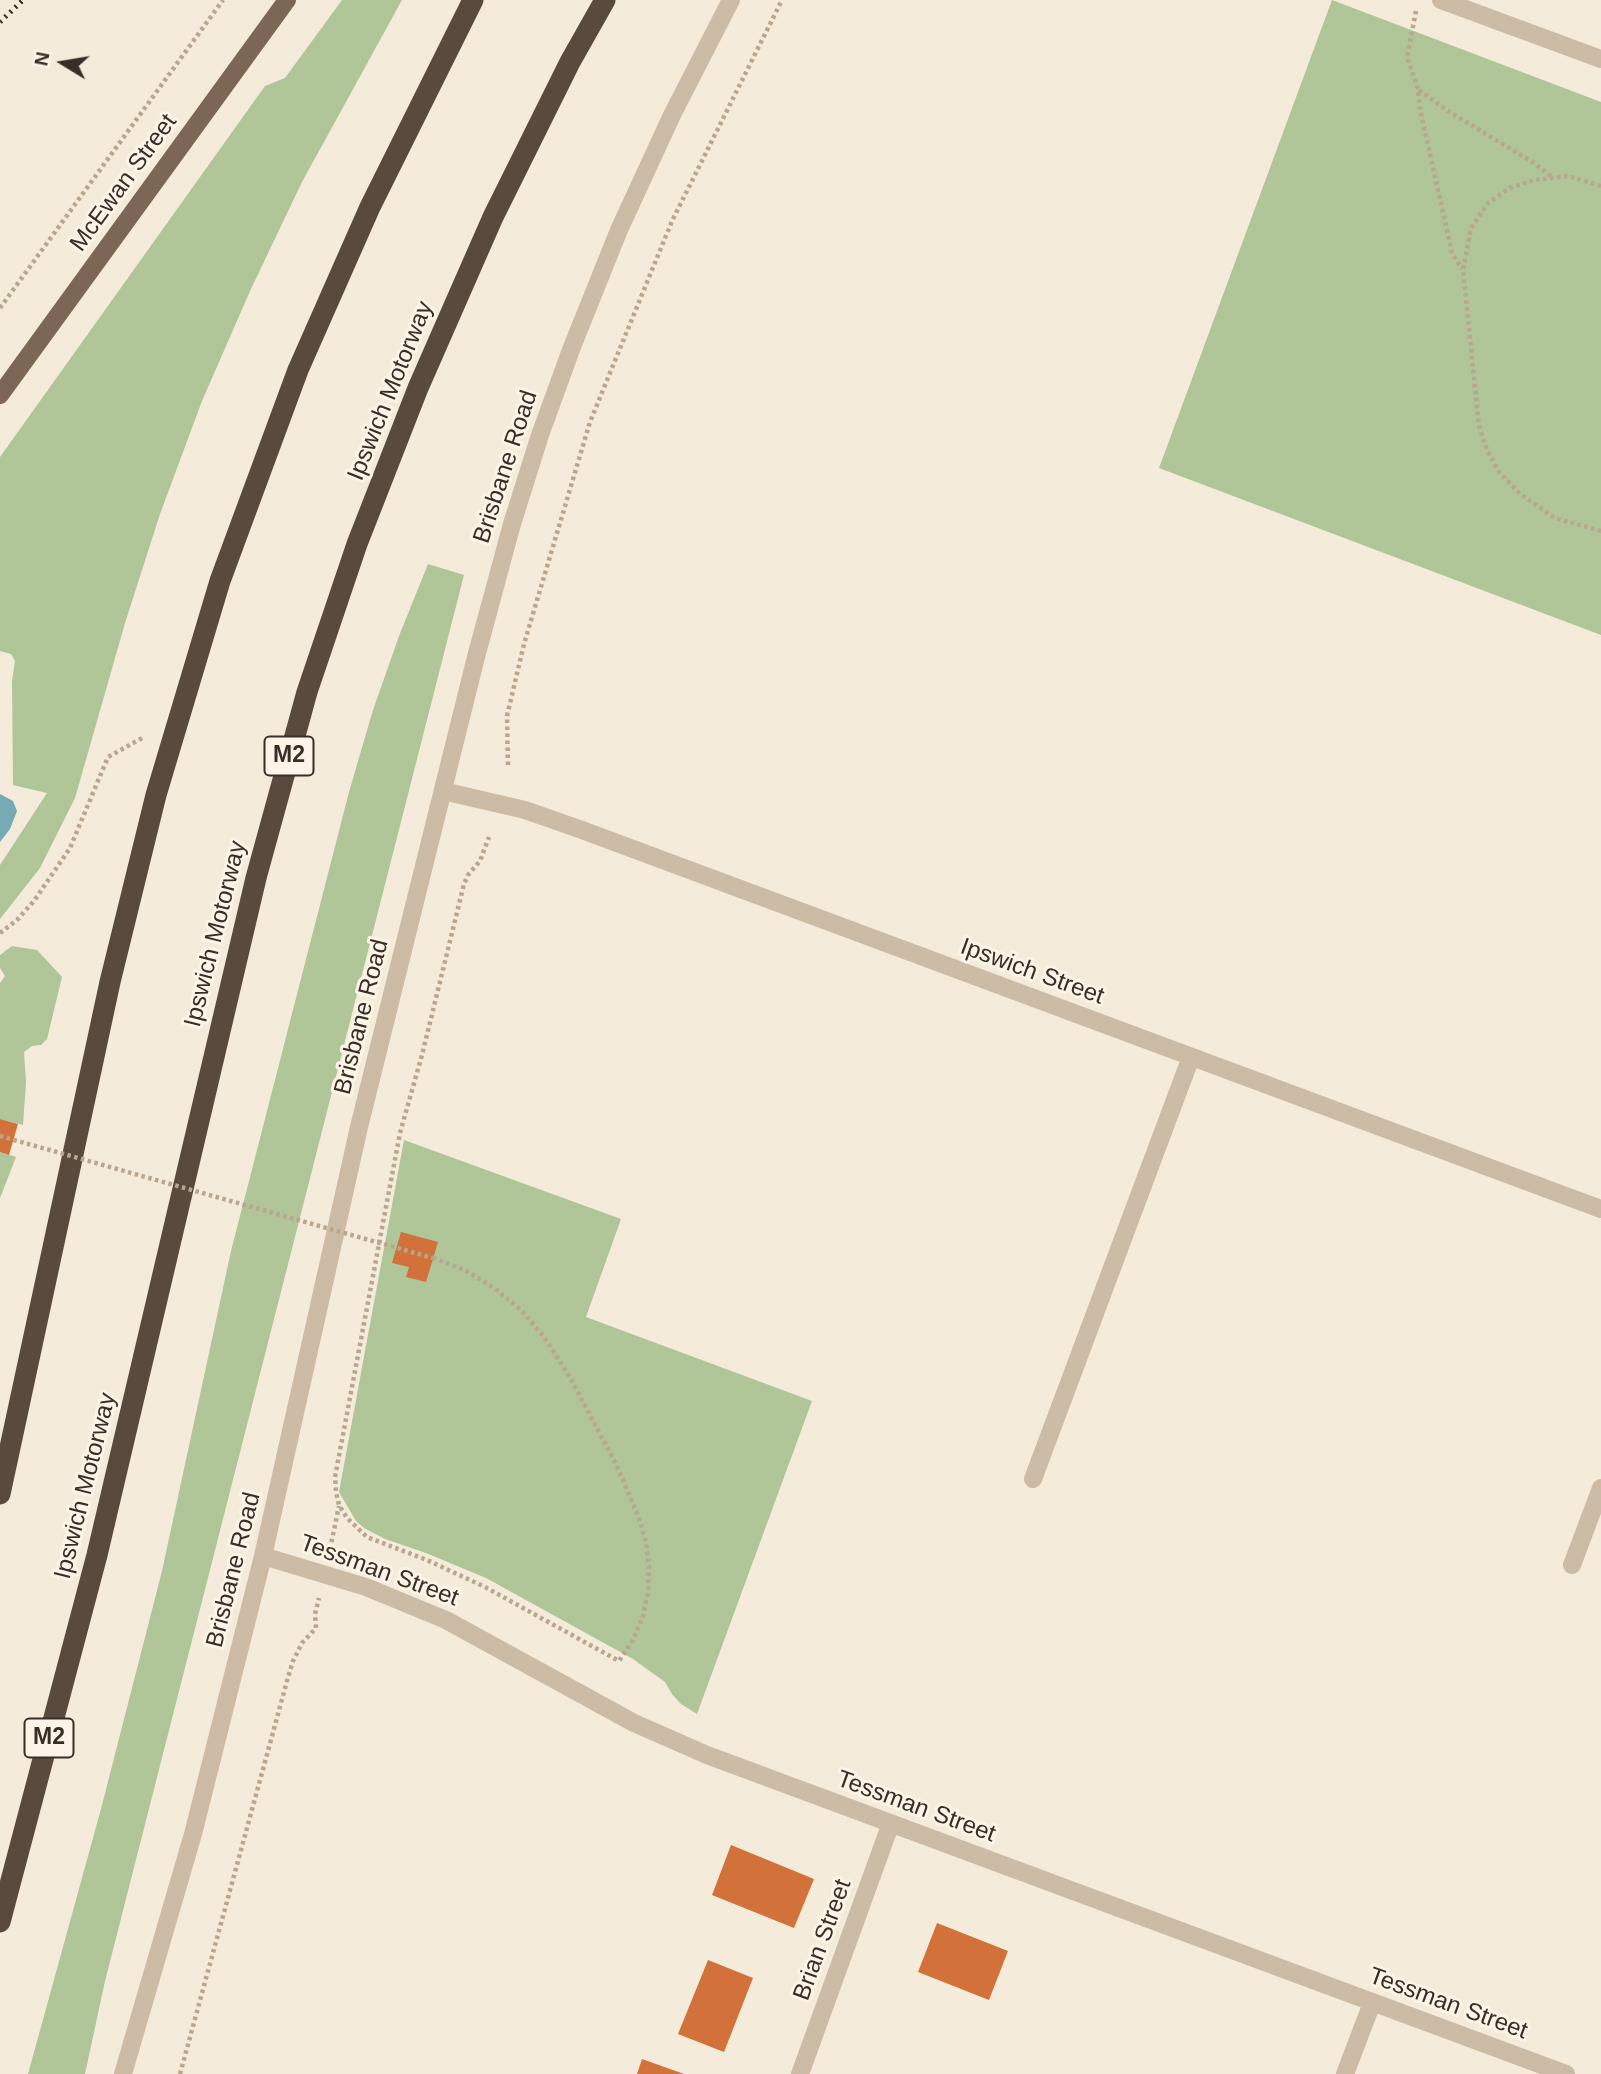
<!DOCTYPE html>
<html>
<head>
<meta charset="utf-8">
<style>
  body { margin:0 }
  #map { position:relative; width:1601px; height:2074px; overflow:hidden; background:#f4ebda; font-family:Arial,sans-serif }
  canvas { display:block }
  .north { position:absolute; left:28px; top:28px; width:70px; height:70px; -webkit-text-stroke:5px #fbf4e7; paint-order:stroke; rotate:281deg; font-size:19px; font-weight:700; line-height:28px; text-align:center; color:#382e27 }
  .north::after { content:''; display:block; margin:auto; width:24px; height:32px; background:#382e27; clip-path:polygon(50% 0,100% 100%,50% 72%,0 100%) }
</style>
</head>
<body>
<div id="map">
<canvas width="1601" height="2074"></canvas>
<div class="north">N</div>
</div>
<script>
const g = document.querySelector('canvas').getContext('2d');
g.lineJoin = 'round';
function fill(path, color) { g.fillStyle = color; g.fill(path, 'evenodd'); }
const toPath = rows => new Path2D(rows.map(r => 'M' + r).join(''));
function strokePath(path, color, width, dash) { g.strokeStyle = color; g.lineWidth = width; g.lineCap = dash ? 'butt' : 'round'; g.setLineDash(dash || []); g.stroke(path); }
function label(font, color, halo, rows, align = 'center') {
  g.font = font + ' Arial,sans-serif'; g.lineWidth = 6; g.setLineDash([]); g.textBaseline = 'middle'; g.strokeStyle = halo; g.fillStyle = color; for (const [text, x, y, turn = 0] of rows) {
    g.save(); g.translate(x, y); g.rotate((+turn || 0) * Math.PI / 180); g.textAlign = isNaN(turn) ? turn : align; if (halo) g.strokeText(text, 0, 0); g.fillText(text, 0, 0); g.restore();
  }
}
fill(toPath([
  [342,0,402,0,302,182,250,291,202,401,160,514,125,623,75,798,40,868,0,919,0,865,47,793,13,785,12,681,15,661,11,654,0,651,0,457,265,86,285,78],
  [1332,0,1601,102,1601,635,1159,468],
  [428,564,464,575,105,1981,85,2074,28,2074,101,1809,162,1571,231,1251,349,792,373,710,399,636],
  [12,946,37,950,62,977,47,1039,41,1045,32,1046,24,1052,26,1082,23,1125,0,1119,0,983,5,976,0,968,0,955],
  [404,1140,621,1219,586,1317,812,1401,697,1714,681,1704,672,1694,665,1682,633,1659,486,1578,426,1553,385,1539,364,1528,356,1521,339,1492],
  [0,1152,16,1157,0,1198]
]), '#b0c598');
fill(toPath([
  [0,794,13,801,17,811,10,829,0,842]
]), '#76aab4');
fill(toPath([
  [0,1119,18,1124,9,1155,0,1152],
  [401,1232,438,1242,426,1282,406,1277,409,1267,392,1263],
  [731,1845,814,1879,794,1928,712,1895],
  [937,1923,1008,1951,989,2000,918,1972],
  [708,1960,753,1978,724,2052,678,2034],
  [642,2059,684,2074,637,2074]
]), '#d2713a');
strokePath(toPath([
  [1416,11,1407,57,1418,89,1420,109,1452,253,1462,269],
  [1419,90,1448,111,1534,163,1552,177],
  [1601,186,1568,176,1534,180,1510,188,1488,203,1471,228,1463,270,1479,426,1487,450,1499,472,1520,494,1555,518,1601,531],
  [0,308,223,0],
  [508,765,507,716,524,644,590,422,672,221,782,0],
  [0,933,17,920,34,901,70,848,108,757,144,737],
  [433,1258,465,1270,494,1288,521,1310,544,1337,568,1374,616,1464,639,1518,646,1542,649,1567,648,1592,643,1616,633,1640,619,1661,485,1587,427,1560,367,1537,347,1518,339,1505,336,1492,335,1477,400,1133,422,1055,464,884,468,875,480,861,489,837],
  [330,1549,339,1506],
  [180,2074,287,1681,293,1661,302,1643,316,1628,315,1614,319,1598]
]), '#b9a68f', 4.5, [3.5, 3.5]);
strokePath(toPath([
  [1441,0,1601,59],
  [443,791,525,810,582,830,1601,1209],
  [1033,1479,1191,1057],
  [263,1556,366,1587,446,1620,634,1723,707,1755,1566,2074],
  [1572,1565,1601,1488],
  [123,2074,193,1834,263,1556,359,1127,476,657,512,524,540,435,572,347,619,230,672,115,731,0],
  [800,2074,891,1823],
  [1345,2074,1372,2003]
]), '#cdbca5', 18);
strokePath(toPath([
  [0,395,287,0]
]), '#7c6756', 18);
strokePath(toPath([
  [0,1494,110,982,156,795,220,581,298,370,370,207,473,0],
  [0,1922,97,1555,256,878,307,692,357,544,418,388,493,217,570,62,605,0]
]), '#5a493d', 21);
strokePath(toPath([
  [0,22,23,0]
]), '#382e27', 5, [2, 5]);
strokePath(toPath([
  [0,1136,433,1258]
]), '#b9a68f', 4.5, [3.5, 3.5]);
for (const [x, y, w] of [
  [289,756,49],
  [49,1738,49]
]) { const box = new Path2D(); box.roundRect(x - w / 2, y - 19.5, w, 39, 5); g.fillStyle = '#fbf4e7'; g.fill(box); strokePath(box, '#382e27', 2); }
label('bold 23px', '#382e27', null, [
  ["M2",289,756],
  ["M2",49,1738]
]);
label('24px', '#382e27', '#fbf4e7', [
  ["McEwan Street",124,183,-54],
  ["Ipswich Motorway",391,391,-68],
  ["Brisbane Road",506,467,-72],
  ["Ipswich Motorway",216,934,-76],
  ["Ipswich Street",1032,972,20],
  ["Brisbane Road",362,1017,-76],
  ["Ipswich Motorway",86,1486,-76],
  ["Brisbane Road",234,1570,-76],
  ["Tessman Street",379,1571,20],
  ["Tessman Street",916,1807,20],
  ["Brian Street",823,1940,-70],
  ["Tessman Street",1448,2004,20]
]);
</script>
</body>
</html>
